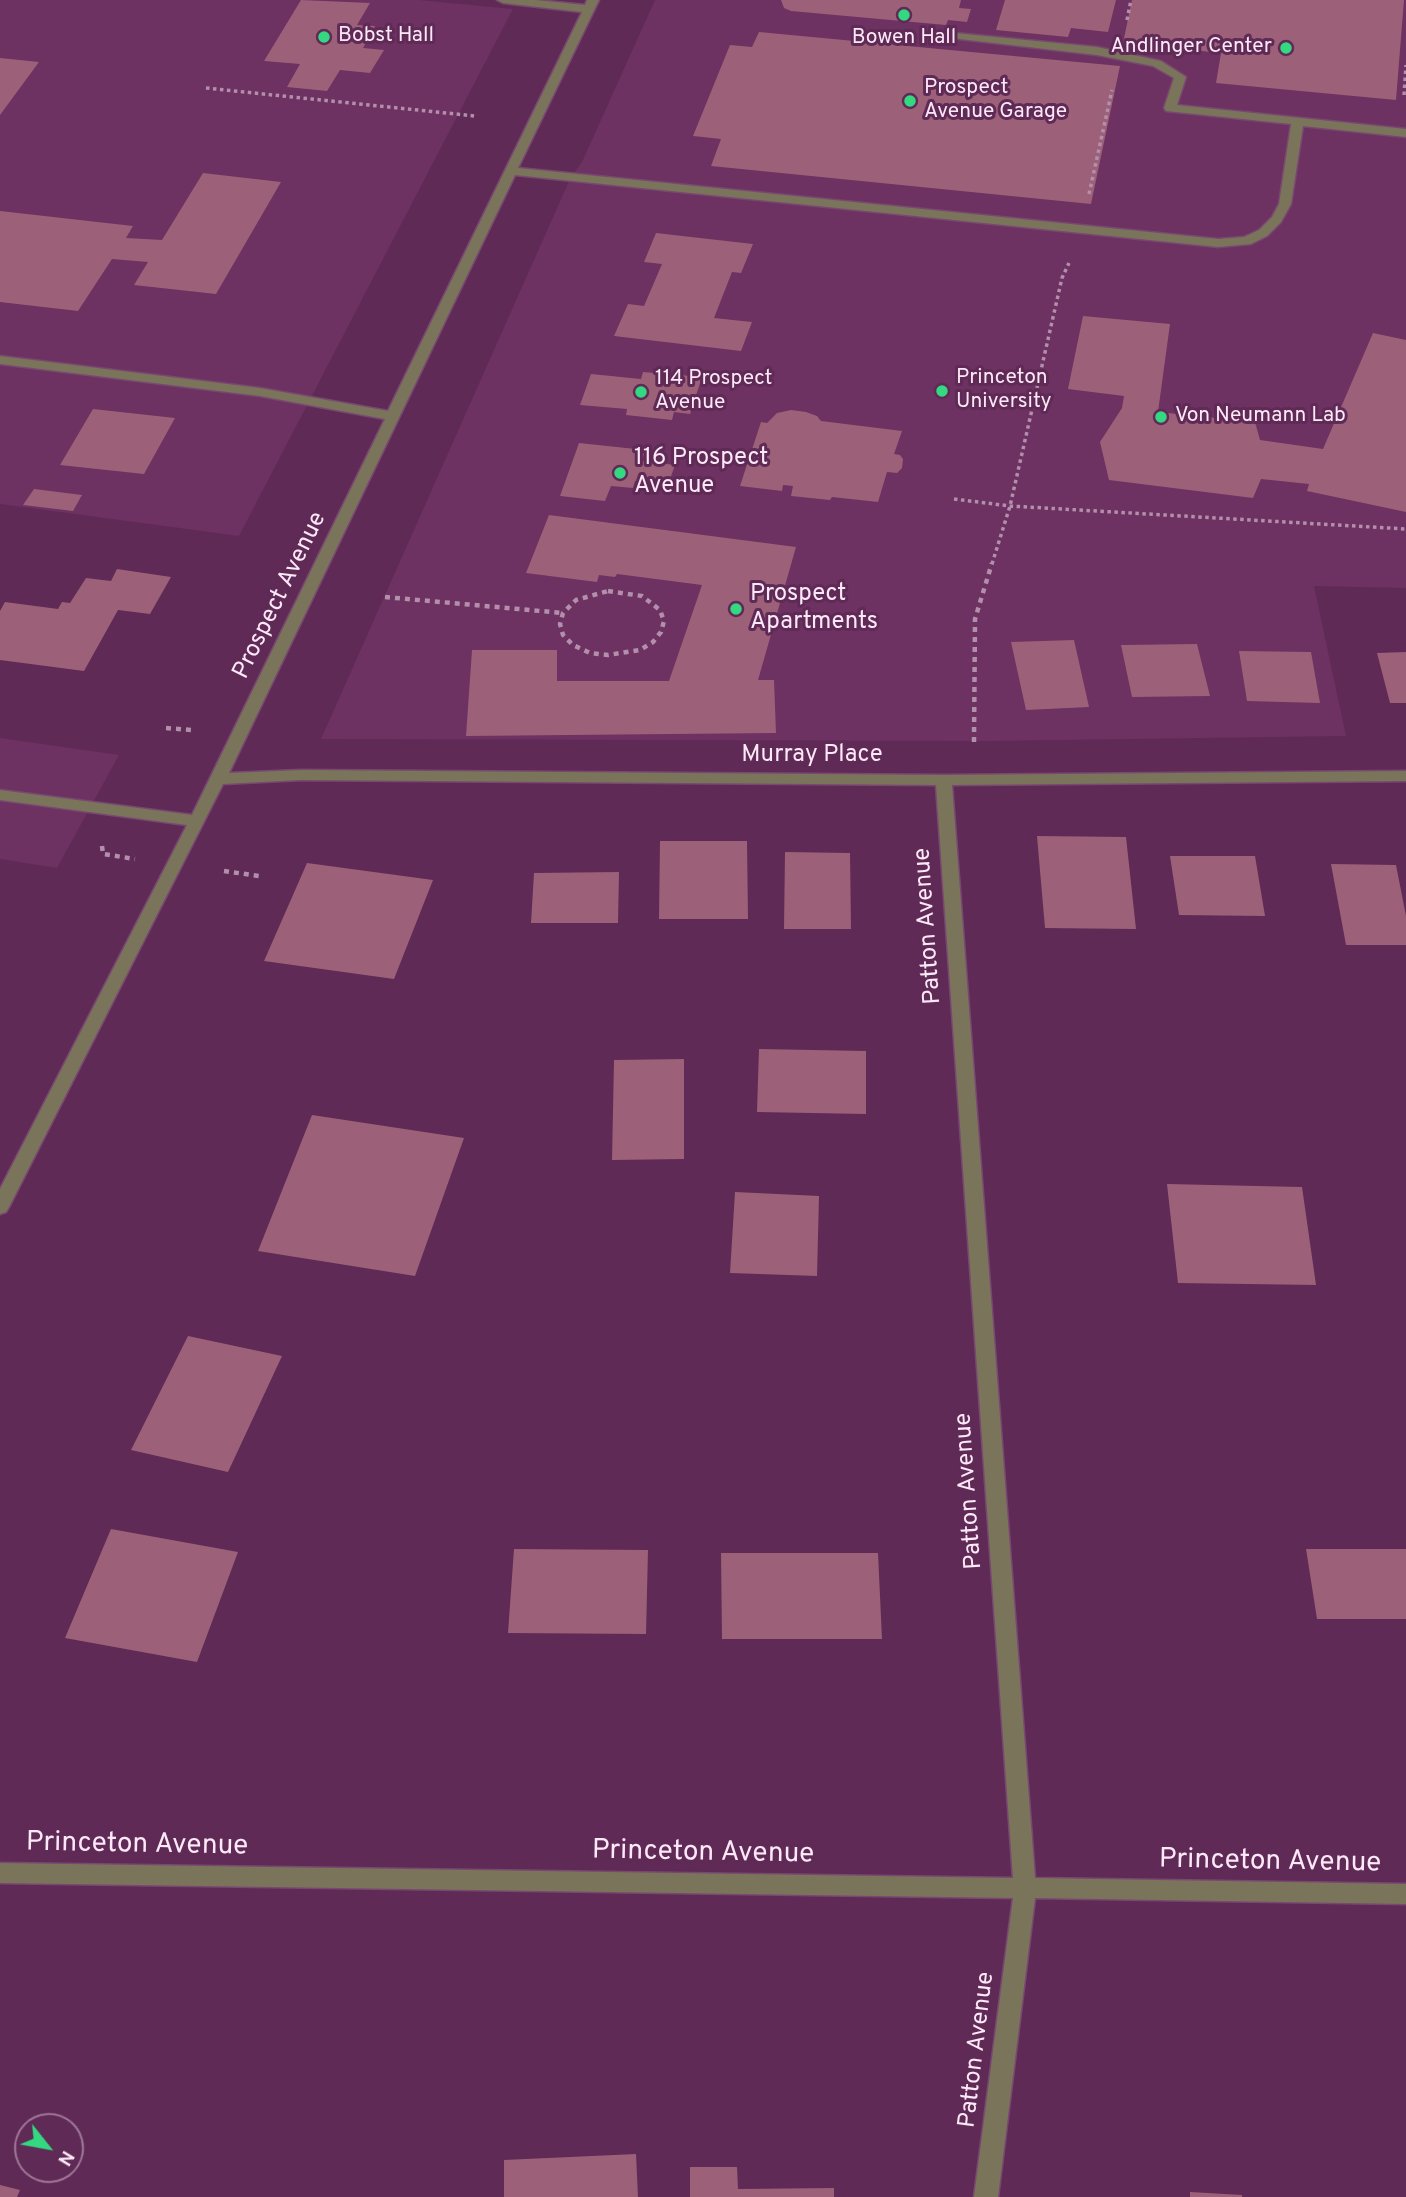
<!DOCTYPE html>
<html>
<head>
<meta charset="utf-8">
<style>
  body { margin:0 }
  #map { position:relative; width:1406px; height:2197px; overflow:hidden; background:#5f2a56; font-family:Overpass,sans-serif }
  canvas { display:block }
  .north { position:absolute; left:14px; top:2113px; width:70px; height:70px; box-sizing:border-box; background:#5f2a56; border:2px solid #9e7696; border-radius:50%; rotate:121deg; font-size:19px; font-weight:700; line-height:28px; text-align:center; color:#fce8f7 }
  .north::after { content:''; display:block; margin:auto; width:24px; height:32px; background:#34d881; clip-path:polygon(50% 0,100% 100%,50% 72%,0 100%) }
</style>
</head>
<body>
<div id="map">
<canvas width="1406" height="2197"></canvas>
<div class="north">N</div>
</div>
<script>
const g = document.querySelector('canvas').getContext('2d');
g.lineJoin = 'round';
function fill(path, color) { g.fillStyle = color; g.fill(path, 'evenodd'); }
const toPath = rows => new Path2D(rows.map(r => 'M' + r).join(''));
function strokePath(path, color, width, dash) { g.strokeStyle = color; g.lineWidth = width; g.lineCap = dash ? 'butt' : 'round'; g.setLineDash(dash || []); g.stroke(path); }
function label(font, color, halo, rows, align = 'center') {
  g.font = font + ' Overpass,sans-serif'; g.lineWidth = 6; g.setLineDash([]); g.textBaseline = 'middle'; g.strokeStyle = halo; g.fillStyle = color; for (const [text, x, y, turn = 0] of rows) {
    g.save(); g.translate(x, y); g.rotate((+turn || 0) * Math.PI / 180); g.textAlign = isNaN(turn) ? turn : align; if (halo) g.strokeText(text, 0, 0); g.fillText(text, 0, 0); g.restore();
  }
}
fill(toPath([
  [0,0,419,0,513,9,239,536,0,504],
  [655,0,1406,0,1406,588,1314,586,1346,736,988,741,321,739,570,179,582,162],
  [0,738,119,755,57,868,0,859]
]), '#6d3162');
fill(toPath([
  [301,0,370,3,357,25,375,26,363,48,384,50,370,73,340,70,327,91,287,87,300,64,264,61],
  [781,0,961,0,959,8,971,9,967,22,948,20,946,25,791,11,784,8],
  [1005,0,1116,0,1108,32,1071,28,1068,37,996,30],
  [1132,0,1404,0,1396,100,1216,83,1221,53,1123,43],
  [759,32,1120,66,1091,204,711,166,721,139,693,136,730,45,752,47],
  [0,58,39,62,0,115],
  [203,173,281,182,216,294,134,285,148,262,112,259,78,311,0,302,0,211,133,226,126,238,162,240],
  [656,233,753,244,741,273,732,272,714,318,752,322,741,351,614,336,628,304,644,306,662,264,644,262],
  [1083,316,1170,324,1158,412,1255,422,1260,440,1323,449,1373,333,1406,340,1406,512,1307,491,1309,484,1261,479,1253,498,1109,480,1100,442,1122,408,1124,396,1068,389],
  [643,372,702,377,690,414,674,412,672,420,626,415,627,409,580,405,591,374,641,379],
  [93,409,175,418,144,474,60,465],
  [791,410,806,412,817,416,821,421,902,431,894,454,900,455,903,459,902,468,897,473,887,472,878,502,832,497,830,500,791,496,793,486,783,485,782,491,740,486,761,422,767,423,777,413],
  [579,443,645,450,642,461,675,465,668,485,635,481,633,488,611,486,605,501,560,496],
  [34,489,82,495,73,511,23,505],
  [549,515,796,547,758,680,774,680,776,733,466,736,472,650,557,650,557,681,669,681,702,585,617,574,615,577,599,575,597,582,526,573],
  [117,569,171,577,150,614,118,610,84,671,0,660,0,611,5,602,58,609,62,602,70,603,86,578,111,581],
  [1074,640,1089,707,1026,710,1011,642],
  [1197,644,1210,696,1132,697,1121,645],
  [1239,651,1311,652,1320,703,1247,701],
  [1406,652,1406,703,1390,703,1377,653],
  [1037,836,1126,837,1136,929,1045,928],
  [660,841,747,841,748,919,659,919],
  [785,852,850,853,851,929,784,929],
  [1170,856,1255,856,1265,916,1179,915],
  [307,863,433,880,394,979,264,961],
  [1331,864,1396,865,1406,916,1406,945,1346,945],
  [619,872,618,923,531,923,534,873],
  [759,1049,866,1051,866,1114,757,1112],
  [684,1059,684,1159,612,1160,614,1060],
  [312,1115,464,1138,415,1276,258,1251],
  [1167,1184,1302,1187,1316,1285,1178,1283],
  [735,1192,819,1196,817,1276,730,1273],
  [188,1336,282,1356,228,1472,131,1450],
  [111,1529,238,1552,197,1662,65,1638],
  [514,1549,648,1550,646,1634,508,1633],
  [1306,1549,1406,1549,1406,1619,1317,1619],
  [721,1553,878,1553,882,1639,722,1639],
  [636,2154,638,2197,504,2197,504,2160],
  [690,2167,737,2167,738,2189,834,2188,834,2197,690,2197],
  [0,2185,20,2190,17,2197,0,2197],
  [1190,2192,1242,2195,1242,2197,1190,2197]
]), '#9c6178');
const minor = toPath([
  [497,0,536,0,585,5,587,0,599,0,518,168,1218,239,1244,237,1259,230,1272,217,1279,204,1291,124,1166,111,1164,108,1174,78,1153,66,1097,55,951,38,949,36,955,33,1097,47,1161,61,1186,77,1177,105,1406,129,1406,137,1303,126,1291,204,1281,222,1267,236,1251,244,1218,247,515,175,229,773,301,770,944,775,1406,771,1406,781,952,785,1035,1878,1406,1884,1406,1904,1035,1898,998,2197,974,2197,1013,1898,0,1883,0,1863,1013,1878,936,785,301,780,223,784,9,1207,6,1212,0,1214,0,1189,187,825,0,800,0,790,192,815,385,419,260,396,0,364,0,356,260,388,388,411,582,12,503,3,497,0]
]);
strokePath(minor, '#784870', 3);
strokePath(toPath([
  [1127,20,1131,0],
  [206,88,475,116],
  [1404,95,1406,65],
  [1089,194,1112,90],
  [954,499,1010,506,1406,529],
  [992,564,1010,506,1062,278,1069,263]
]), '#b28fab', 3.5, [3.5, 3.5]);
strokePath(toPath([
  [608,591,642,596,660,610,664,621,661,632,653,642,640,650,608,655,590,653,573,645,563,635,560,624,563,613,576,600,608,591],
  [385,597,563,613],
  [166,728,192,730],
  [974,742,975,619,992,563],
  [102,846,103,854,135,859],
  [224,871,259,876]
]), '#b28fab', 4.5, [5, 5]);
fill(minor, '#7a745b');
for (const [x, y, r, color] of [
  [904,15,7,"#34d881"],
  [324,37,7,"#34d881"],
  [1286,48,7,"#34d881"],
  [910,101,7,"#34d881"],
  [942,391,7,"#34d881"],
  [641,392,7,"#34d881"],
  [1161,417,7,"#34d881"],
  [620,473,7,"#34d881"],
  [736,609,7,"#34d881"]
]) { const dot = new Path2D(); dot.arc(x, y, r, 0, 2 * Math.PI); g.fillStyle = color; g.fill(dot); strokePath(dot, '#5f2a56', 2.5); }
label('21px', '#fce8f7', '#5f2a56', [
  ["Bobst Hall",338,37],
  ["Bowen Hall",904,39,"center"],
  ["Andlinger Center",1272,48,"right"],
  ["Prospect",924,89],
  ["Avenue Garage",924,113],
  ["Princeton",956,379],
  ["University",956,403],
  ["114 Prospect",655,380],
  ["Avenue",655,404],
  ["Von Neumann Lab",1175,417]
], 'left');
label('24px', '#fce8f7', '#5f2a56', [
  ["116 Prospect",634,459],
  ["Avenue",634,487],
  ["Prospect",750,595],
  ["Apartments",750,623]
], 'left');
label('24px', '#fce8f7', '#5f2a56', [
  ["Prospect Avenue",281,596,-64],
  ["Murray Place",812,756],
  ["Patton Avenue",929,926,-94],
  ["Patton Avenue",970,1491,-94],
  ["Patton Avenue",978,2050,-83]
]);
label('28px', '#fce8f7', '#5f2a56', [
  ["Princeton Avenue",137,1846,1],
  ["Princeton Avenue",703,1854,1],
  ["Princeton Avenue",1270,1863,1]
]);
</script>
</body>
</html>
